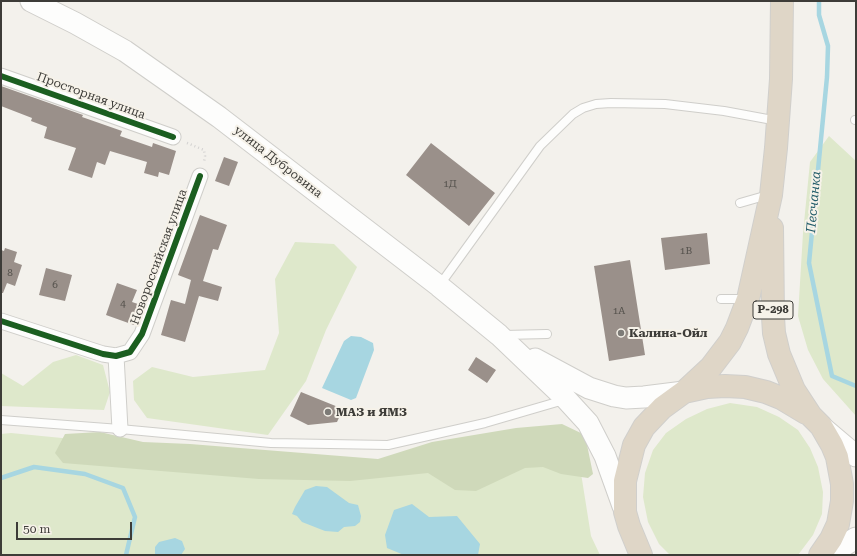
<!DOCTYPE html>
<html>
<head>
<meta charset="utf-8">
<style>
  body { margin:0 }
  #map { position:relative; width:857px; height:556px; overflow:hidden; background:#f3f1ec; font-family:"Roboto Serif",serif }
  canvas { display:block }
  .frame { position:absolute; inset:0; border:2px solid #3d3c38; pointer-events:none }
  .scale { position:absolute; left:16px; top:522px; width:116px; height:18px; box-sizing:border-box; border:2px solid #3d3c38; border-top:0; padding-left:5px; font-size:12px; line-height:14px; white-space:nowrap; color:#3d3c38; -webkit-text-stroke:3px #f6f2e9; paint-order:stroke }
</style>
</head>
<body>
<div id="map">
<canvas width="857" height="556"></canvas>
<div class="frame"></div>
<div class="scale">50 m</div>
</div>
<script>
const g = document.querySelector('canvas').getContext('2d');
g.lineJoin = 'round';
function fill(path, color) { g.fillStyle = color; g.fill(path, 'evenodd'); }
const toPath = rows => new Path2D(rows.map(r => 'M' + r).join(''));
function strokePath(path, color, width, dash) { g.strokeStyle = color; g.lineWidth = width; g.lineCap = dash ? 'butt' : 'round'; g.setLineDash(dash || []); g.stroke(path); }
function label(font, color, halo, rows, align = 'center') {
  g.font = font + ' "Roboto Serif",serif'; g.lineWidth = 4; g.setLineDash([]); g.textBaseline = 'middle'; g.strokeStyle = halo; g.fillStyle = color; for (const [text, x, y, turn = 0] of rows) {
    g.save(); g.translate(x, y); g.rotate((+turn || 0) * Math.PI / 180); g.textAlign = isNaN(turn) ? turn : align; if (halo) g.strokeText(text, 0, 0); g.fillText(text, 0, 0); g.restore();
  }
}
fill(toPath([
  [829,136,856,161,856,416,823,379,808,350,798,316,803,233,810,162],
  [295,242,334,244,357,267,326,330,306,381,268,435,147,418,134,400,133,381,152,367,193,377,265,370,279,333,275,279],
  [76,355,103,365,110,392,104,410,1,406,1,373,23,386,53,362],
  [730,403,757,407,779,417,798,430,810,448,818,467,823,492,822,514,813,535,798,555,670,555,659,544,648,522,643,497,645,473,653,450,666,433,686,419,707,409],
  [11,433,276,459,410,463,577,448,591,536,600,555,1,555,1,434]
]), '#dee8cb');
fill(toPath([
  [562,424,585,435,593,474,588,478,561,474,543,467,525,468,476,491,455,490,428,473,350,481,259,479,63,463,55,453,65,434,100,432,143,442,190,444,378,459,432,442,516,428]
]), '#cfd9ba');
fill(toPath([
  [351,336,361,337,373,343,374,350,356,398,351,400,322,388,344,341],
  [316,486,327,487,349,503,358,505,361,516,360,522,355,526,344,527,338,532,325,531,302,522,297,516,292,514,295,507,305,490],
  [412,504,429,517,457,516,480,544,478,555,404,555,387,548,385,535,394,510],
  [175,538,182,541,185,549,181,555,155,555,155,547,159,542]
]), '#a7d6e1');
strokePath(toPath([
  [819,1,819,15,828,46,827,77,809,263,832,376,856,386],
  [1,478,34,467,85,474,123,488,135,517,126,555]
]), '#a7d6e1', 4.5);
fill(toPath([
  [1,86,83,115,82,117,122,131,120,136,152,147,153,143,176,151,169,175,159,172,158,177,144,173,147,162,110,151,105,165,97,162,92,178,68,170,76,148,44,138,47,127,31,121,32,118,1,106],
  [431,143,495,193,469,226,406,175],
  [224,157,238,162,229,186,215,181],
  [200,215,227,225,218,250,213,249,203,281,222,287,218,301,199,296,185,342,161,335,171,300,185,304,191,280,178,275],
  [707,233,710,264,665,270,661,238],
  [5,248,17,252,14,262,22,265,15,286,7,283,3,293,1,293,1,250,4,251],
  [630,260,645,355,609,361,594,266],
  [46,268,72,275,65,301,39,295],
  [117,283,137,290,132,302,141,305,134,325,106,315],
  [476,357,496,370,487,383,468,370],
  [301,392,343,409,337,422,308,425,290,416]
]), '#9a908a');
const lane = toPath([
  [855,120,856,120],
  [740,203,768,195],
  [439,286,540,146,573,114,583,108,596,104,611,103,665,104,724,111,778,121],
  [721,299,747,299],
  [504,335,547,334],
  [1,420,120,429,271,443,388,445,485,423,564,400]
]);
const street = toPath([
  [1,76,173,137],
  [1,321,103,354,116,356,130,352,142,334,200,176],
  [116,356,120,429]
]);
const secondary = toPath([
  [31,1,75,23,125,51,219,117,439,286,499,335,566,399,588,423,605,456,623,506],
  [535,359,589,388,614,396,626,398,644,397,684,392],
  [823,428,856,456],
  [829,555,856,538]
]);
const highway = toPath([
  [772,228,773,317,774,333,779,354,794,390,811,416,821,426,832,445,837,457,842,484,842,501,838,524,831,539,820,555],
  [684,392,707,387,725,386,745,387,766,392,781,398,806,413],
  [641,555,629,526,625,512,625,481,634,445,644,427,662,408,684,392,711,367,730,342,737,328,748,299,771,195,776,148,781,79,782,1]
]);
strokePath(lane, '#cfceca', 10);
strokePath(street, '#cfceca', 17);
strokePath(secondary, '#cfceca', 23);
strokePath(highway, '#d0cfcc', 24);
strokePath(toPath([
  [187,143,204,150,205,156,204,162]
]), '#d2d1d0', 2.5, [1, 3]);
strokePath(lane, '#fdfdfc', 8);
strokePath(street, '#fdfdfc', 15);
strokePath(secondary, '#fdfdfc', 21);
strokePath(highway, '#dfd6c7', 22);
strokePath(toPath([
  [1,76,173,137],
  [1,321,103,354,116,356,130,352,142,334,200,176]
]), '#1b5e20', 6);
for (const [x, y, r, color] of [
  [621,333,4,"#7d7b77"],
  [328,412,4,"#7d7b77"]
]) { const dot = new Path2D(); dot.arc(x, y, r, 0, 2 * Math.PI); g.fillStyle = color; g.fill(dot); strokePath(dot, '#f6f2e9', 1.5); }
label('10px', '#54514c', null, [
  ["1Д",450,184],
  ["1В",686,251],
  ["8",10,273],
  ["6",55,285],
  ["4",123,304],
  ["1А",619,311]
]);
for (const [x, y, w] of [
  [773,310,40]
]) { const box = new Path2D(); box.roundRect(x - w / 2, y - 9, w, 18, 3); g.fillStyle = '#f6f2e9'; g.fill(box); strokePath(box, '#3d3c38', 1); }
label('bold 11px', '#3d3c38', null, [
  ["Р-298",773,310]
]);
label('12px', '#3d3c38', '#f6f2e9', [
  ["Просторная улица",91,96,20],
  ["улица Дубровина",278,162,38],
  ["Новороссийская улица",159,257,-70]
]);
label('bold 12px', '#3d3c38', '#f6f2e9', [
  ["Калина-Ойл",629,333],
  ["МАЗ и ЯМЗ",336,412]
], 'left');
label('italic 13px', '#265f6c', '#f6f2e9', [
  ["Песчанка",814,202,-85]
]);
</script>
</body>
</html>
